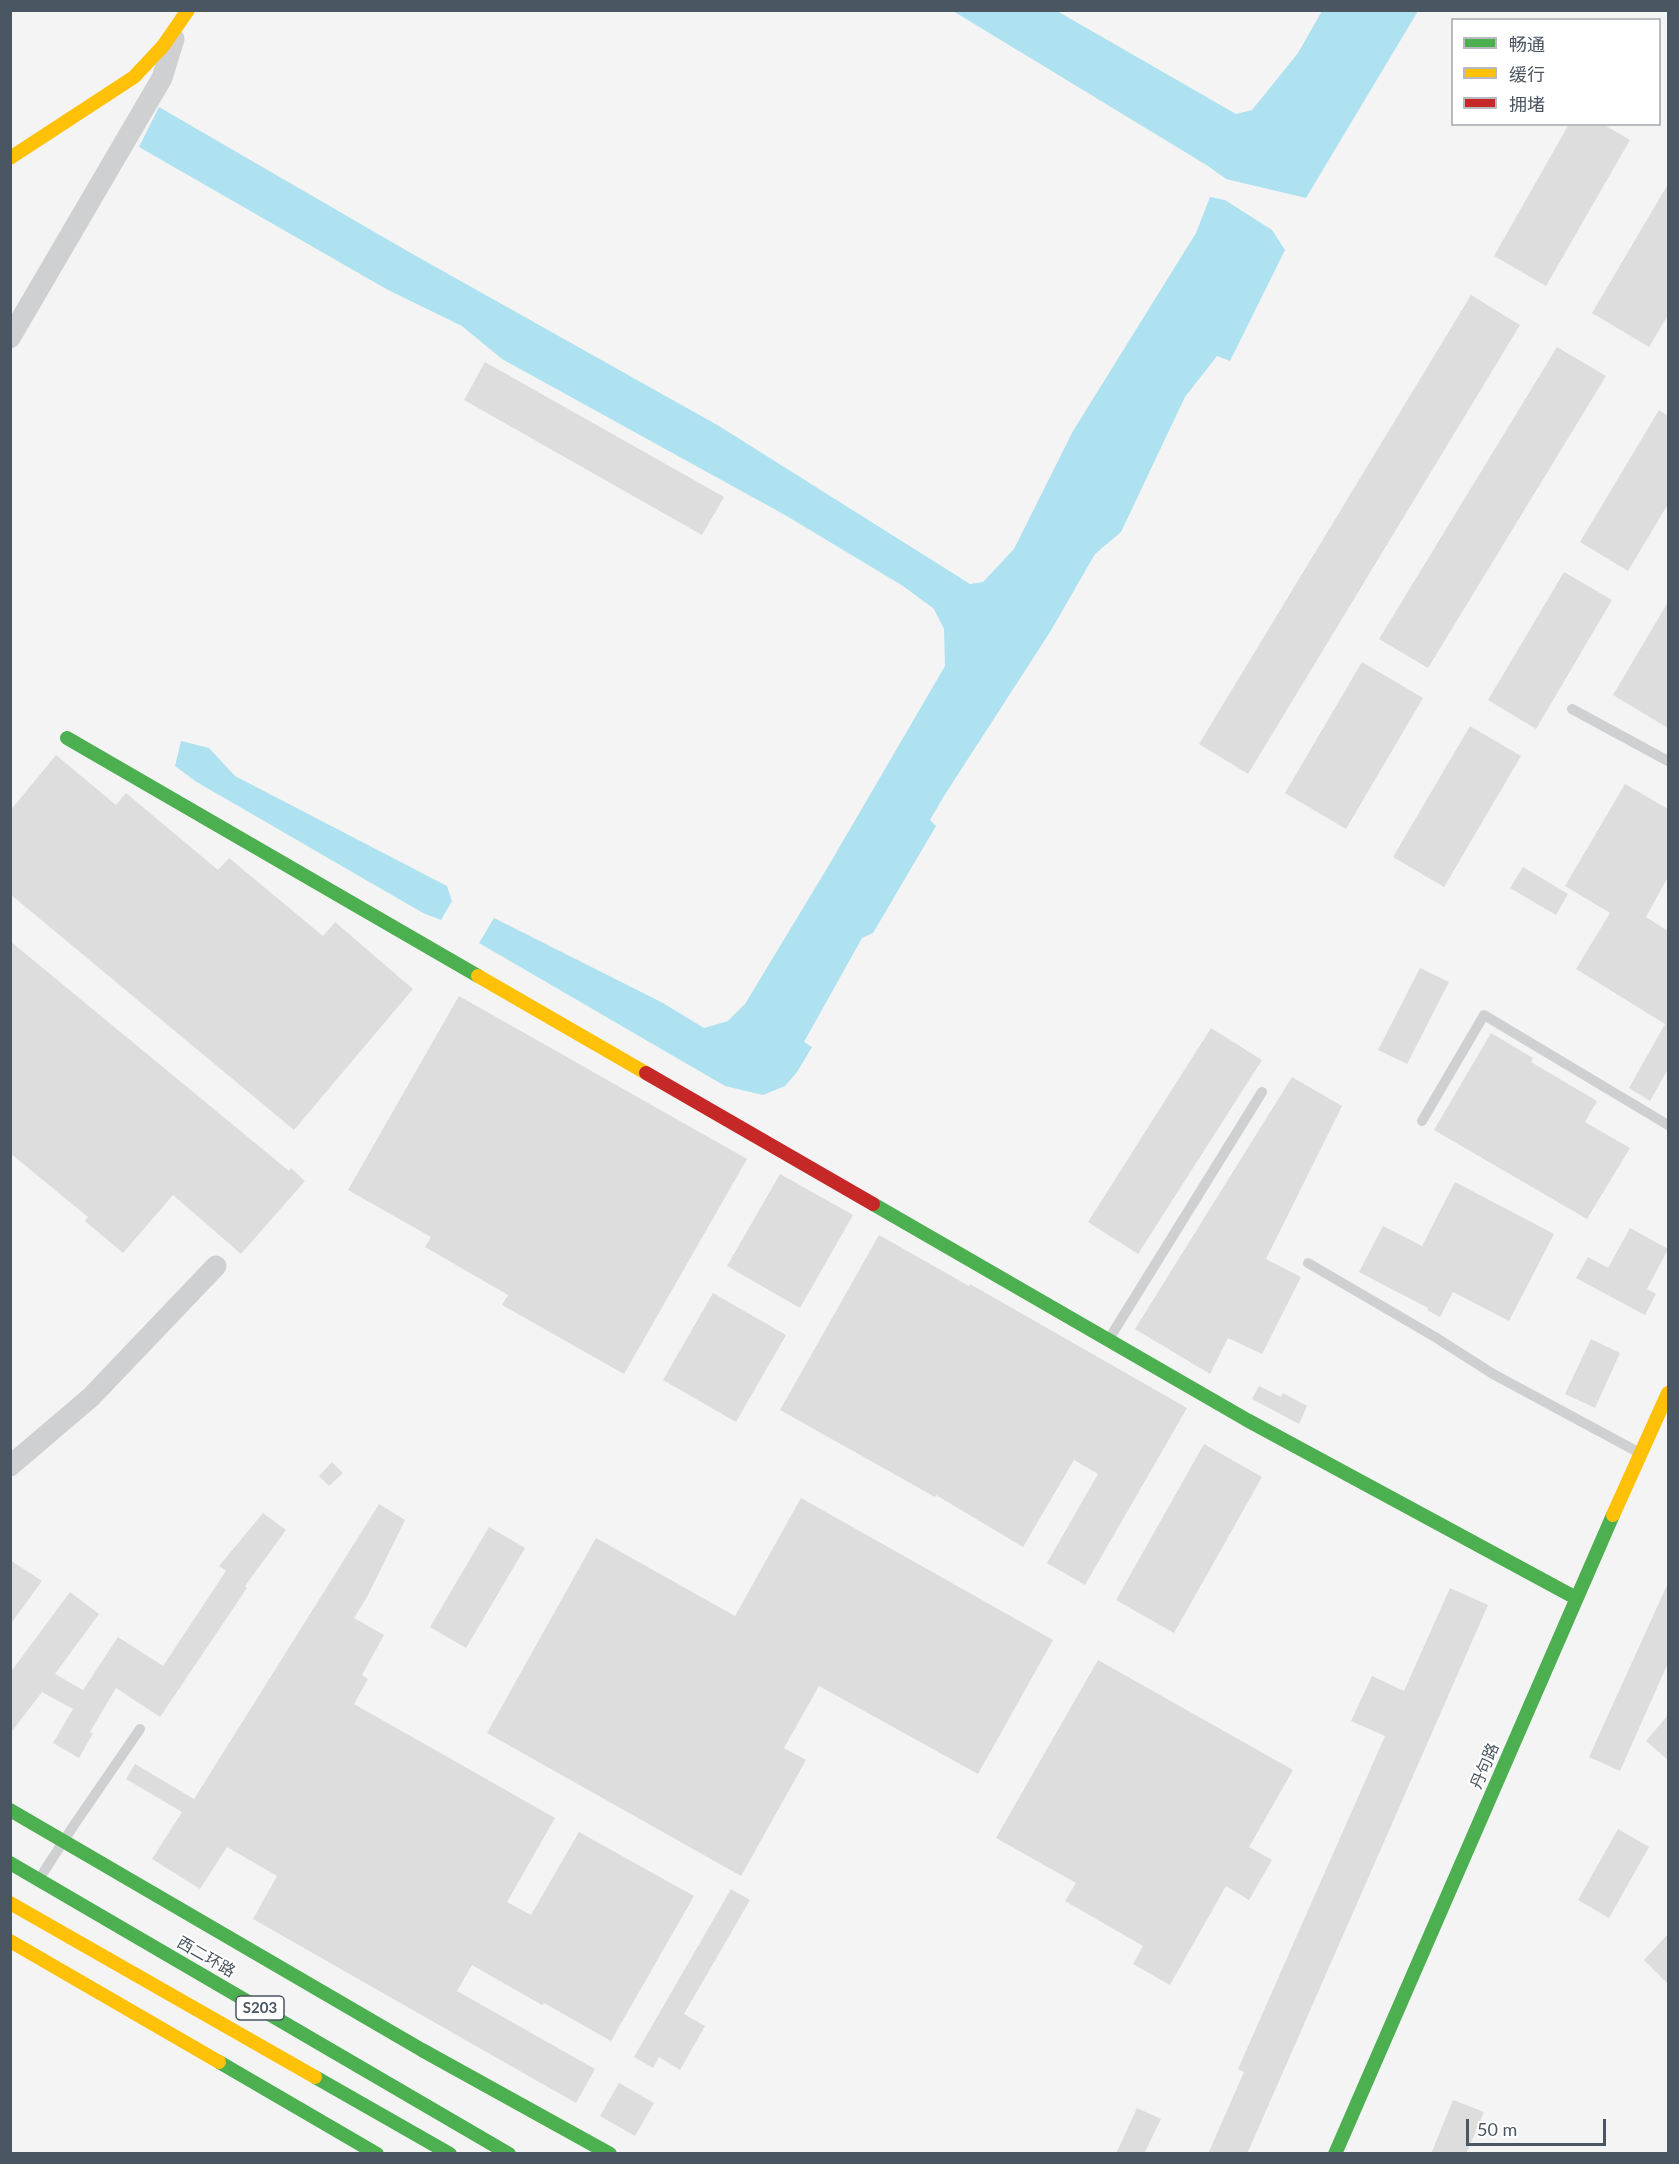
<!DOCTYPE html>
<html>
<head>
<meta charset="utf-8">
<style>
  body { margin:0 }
  #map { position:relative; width:1679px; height:2164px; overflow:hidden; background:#f4f4f4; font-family:Lato,"Noto Sans SC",sans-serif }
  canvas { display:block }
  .frame { position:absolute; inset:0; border:12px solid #4a5661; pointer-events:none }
  .legend { position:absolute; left:1451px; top:18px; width:210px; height:108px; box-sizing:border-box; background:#fff; border:2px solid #b7bbc0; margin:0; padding:8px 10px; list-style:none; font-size:18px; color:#4a5661 }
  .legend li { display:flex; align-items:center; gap:12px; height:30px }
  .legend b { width:30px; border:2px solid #b7bbc0 }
  .scale { position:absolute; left:1466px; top:2119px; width:140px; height:27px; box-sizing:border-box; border:3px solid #4a5661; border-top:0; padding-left:8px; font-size:18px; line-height:21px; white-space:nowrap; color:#4a5661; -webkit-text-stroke:4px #fff; paint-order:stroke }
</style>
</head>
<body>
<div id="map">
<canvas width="1679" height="2164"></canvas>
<div class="frame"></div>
<ul class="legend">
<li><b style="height:8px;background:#4caf50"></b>畅通</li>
<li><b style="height:8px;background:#ffc107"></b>缓行</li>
<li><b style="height:8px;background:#c62828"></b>拥堵</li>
</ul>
<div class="scale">50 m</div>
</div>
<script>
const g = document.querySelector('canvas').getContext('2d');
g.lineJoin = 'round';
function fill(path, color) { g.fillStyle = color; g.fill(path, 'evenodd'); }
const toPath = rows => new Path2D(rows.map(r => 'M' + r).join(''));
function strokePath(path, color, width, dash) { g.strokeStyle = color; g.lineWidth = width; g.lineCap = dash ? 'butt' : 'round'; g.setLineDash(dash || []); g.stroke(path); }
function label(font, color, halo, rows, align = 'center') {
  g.font = font + ' Lato,"Noto Sans SC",sans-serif'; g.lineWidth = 4.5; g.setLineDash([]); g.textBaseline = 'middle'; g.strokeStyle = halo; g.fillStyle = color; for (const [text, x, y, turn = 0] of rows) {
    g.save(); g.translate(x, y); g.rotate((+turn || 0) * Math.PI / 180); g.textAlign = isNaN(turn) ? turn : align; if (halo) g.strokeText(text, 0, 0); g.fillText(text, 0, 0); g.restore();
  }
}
fill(toPath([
  [953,11,1057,11,1236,114,1252,110,1298,53,1322,11,1418,11,1306,198,1226,179,1208,166],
  [159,107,409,252,719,426,970,584,983,582,1014,549,1073,431,1196,233,1210,197,1225,200,1272,230,1285,250,1230,361,1217,356,1185,397,1121,532,1095,554,1050,632,944,796,930,820,936,826,873,933,862,938,804,1042,812,1047,797,1072,785,1086,763,1095,725,1086,479,943,494,918,663,1003,704,1028,728,1021,745,1004,829,865,945,666,944,629,934,609,903,586,785,515,502,359,462,326,388,290,139,147],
  [181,741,209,748,235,776,447,886,452,901,441,920,423,913,195,781,175,766]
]), '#aee2f0');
fill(toPath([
  [1569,124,1603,124,1630,140,1546,286,1494,256],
  [1668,184,1668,315,1649,347,1592,313],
  [1471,295,1520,325,1248,774,1199,744],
  [1557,347,1606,376,1428,668,1379,639],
  [485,362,724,497,702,535,464,400],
  [1659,410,1668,416,1668,504,1628,571,1580,542],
  [1564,572,1612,600,1536,729,1488,700],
  [1668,602,1668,728,1613,695],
  [1362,662,1423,698,1346,829,1285,793],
  [1470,726,1521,756,1444,887,1393,857],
  [56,755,116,805,126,793,218,870,229,858,323,936,335,922,413,989,294,1130,10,894,10,811],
  [1625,784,1668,809,1668,877,1646,917,1668,931,1668,1069,1650,1101,1629,1088,1665,1024,1576,969,1610,913,1565,886],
  [1523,867,1568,894,1556,915,1510,888],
  [10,941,289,1171,291,1168,305,1181,241,1254,173,1195,123,1253,85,1221,88,1217,10,1153],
  [1420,968,1449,982,1407,1064,1378,1050],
  [459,996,747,1159,624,1374,502,1305,508,1295,425,1247,431,1237,348,1190],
  [1211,1028,1262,1060,1138,1254,1088,1222],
  [1491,1033,1533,1058,1531,1062,1597,1101,1585,1122,1630,1148,1587,1219,1434,1130],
  [1292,1077,1342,1106,1266,1259,1301,1277,1262,1354,1228,1338,1210,1374,1135,1329],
  [780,1174,853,1215,800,1308,727,1266],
  [1455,1182,1554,1234,1509,1321,1453,1292,1440,1317,1427,1310,1428,1308,1359,1272,1383,1226,1422,1246],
  [1630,1228,1668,1249,1647,1289,1656,1294,1645,1315,1576,1278,1588,1257,1608,1268],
  [879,1235,969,1286,970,1284,1187,1408,1085,1585,1047,1563,1098,1474,1074,1460,1023,1547,936,1495,935,1497,780,1410],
  [713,1293,786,1335,736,1422,663,1380],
  [1591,1339,1620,1353,1595,1408,1565,1394],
  [1259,1386,1281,1397,1283,1393,1307,1406,1299,1424,1252,1399],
  [1204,1444,1262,1477,1174,1633,1116,1600],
  [332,1462,343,1473,329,1486,319,1476],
  [801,1498,1053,1640,978,1774,819,1686,784,1748,806,1760,741,1876,487,1733,596,1538,735,1616],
  [379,1504,405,1520,367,1597,354,1618,384,1635,362,1675,368,1679,354,1704,555,1818,507,1902,531,1915,579,1832,694,1896,611,2041,544,2003,542,2005,472,1965,457,1991,595,2069,576,2103,253,1919,277,1876,227,1847,200,1889,152,1859,182,1812,126,1779,135,1764,194,1799],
  [263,1513,286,1530,245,1586,247,1588,160,1717,116,1688,90,1732,93,1733,79,1758,53,1743,73,1709,42,1692,10,1734,10,1673,70,1592,99,1614,55,1674,83,1690,118,1637,163,1666,226,1571,219,1566],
  [489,1527,525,1548,466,1648,430,1627],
  [10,1560,42,1581,10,1625],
  [1668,1583,1668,1663,1620,1771,1589,1757],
  [1450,1588,1488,1605,1247,2154,1208,2154,1244,2072,1238,2069,1385,1736,1351,1721,1372,1676,1404,1691],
  [1098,1660,1293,1770,1249,1847,1272,1860,1249,1900,1226,1886,1170,1985,1133,1964,1143,1946,1065,1901,1076,1883,996,1838],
  [1668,1715,1668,1760,1646,1741],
  [1618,1829,1649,1847,1609,1918,1578,1900],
  [731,1889,750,1900,684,2014,705,2026,680,2070,659,2057,653,2068,634,2057],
  [1668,1934,1668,1984,1644,1960],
  [619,2083,654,2103,635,2136,600,2116],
  [1453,2100,1484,2112,1466,2154,1431,2154],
  [1137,2108,1161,2119,1144,2154,1116,2154]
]), '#ddddde');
strokePath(toPath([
  [1572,709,1668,761],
  [1422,1121,1484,1015,1668,1125],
  [1308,1263,1435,1337,1493,1374,1638,1452],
  [1109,1339,1262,1092],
  [41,1876,74,1825,140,1729]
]), '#ced0d2', 10);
strokePath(toPath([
  [10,338,162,78,174,39],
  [10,1466,91,1397,216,1266]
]), '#ced0d2', 21);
strokePath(toPath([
  [67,738,478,976],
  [873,1204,1247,1420,1576,1598],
  [10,1810,422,2050,610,2154],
  [10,1863,509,2154],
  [219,2062,377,2154],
  [315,2077,450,2154],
  [1335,2154,1613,1515]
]), '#4caf50', 14);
strokePath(toPath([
  [10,158,134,77,163,46,188,10],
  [478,976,646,1073],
  [1613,1515,1668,1393],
  [10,1903,315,2077],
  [10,1941,219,2062]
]), '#ffc107', 14);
strokePath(toPath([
  [646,1073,873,1204]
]), '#c62828', 14);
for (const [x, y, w] of [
  [260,2008,48]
]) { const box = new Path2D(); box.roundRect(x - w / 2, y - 12, w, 24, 4.5); g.fillStyle = '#fff'; g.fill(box); strokePath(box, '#4a5661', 1.5); }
label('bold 15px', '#4a5661', null, [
  ["S203",260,2008]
]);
label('16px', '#4a5661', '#fff', [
  ["丹句路",1485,1766,-67],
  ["西二环路",206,1957,30]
]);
</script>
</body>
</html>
